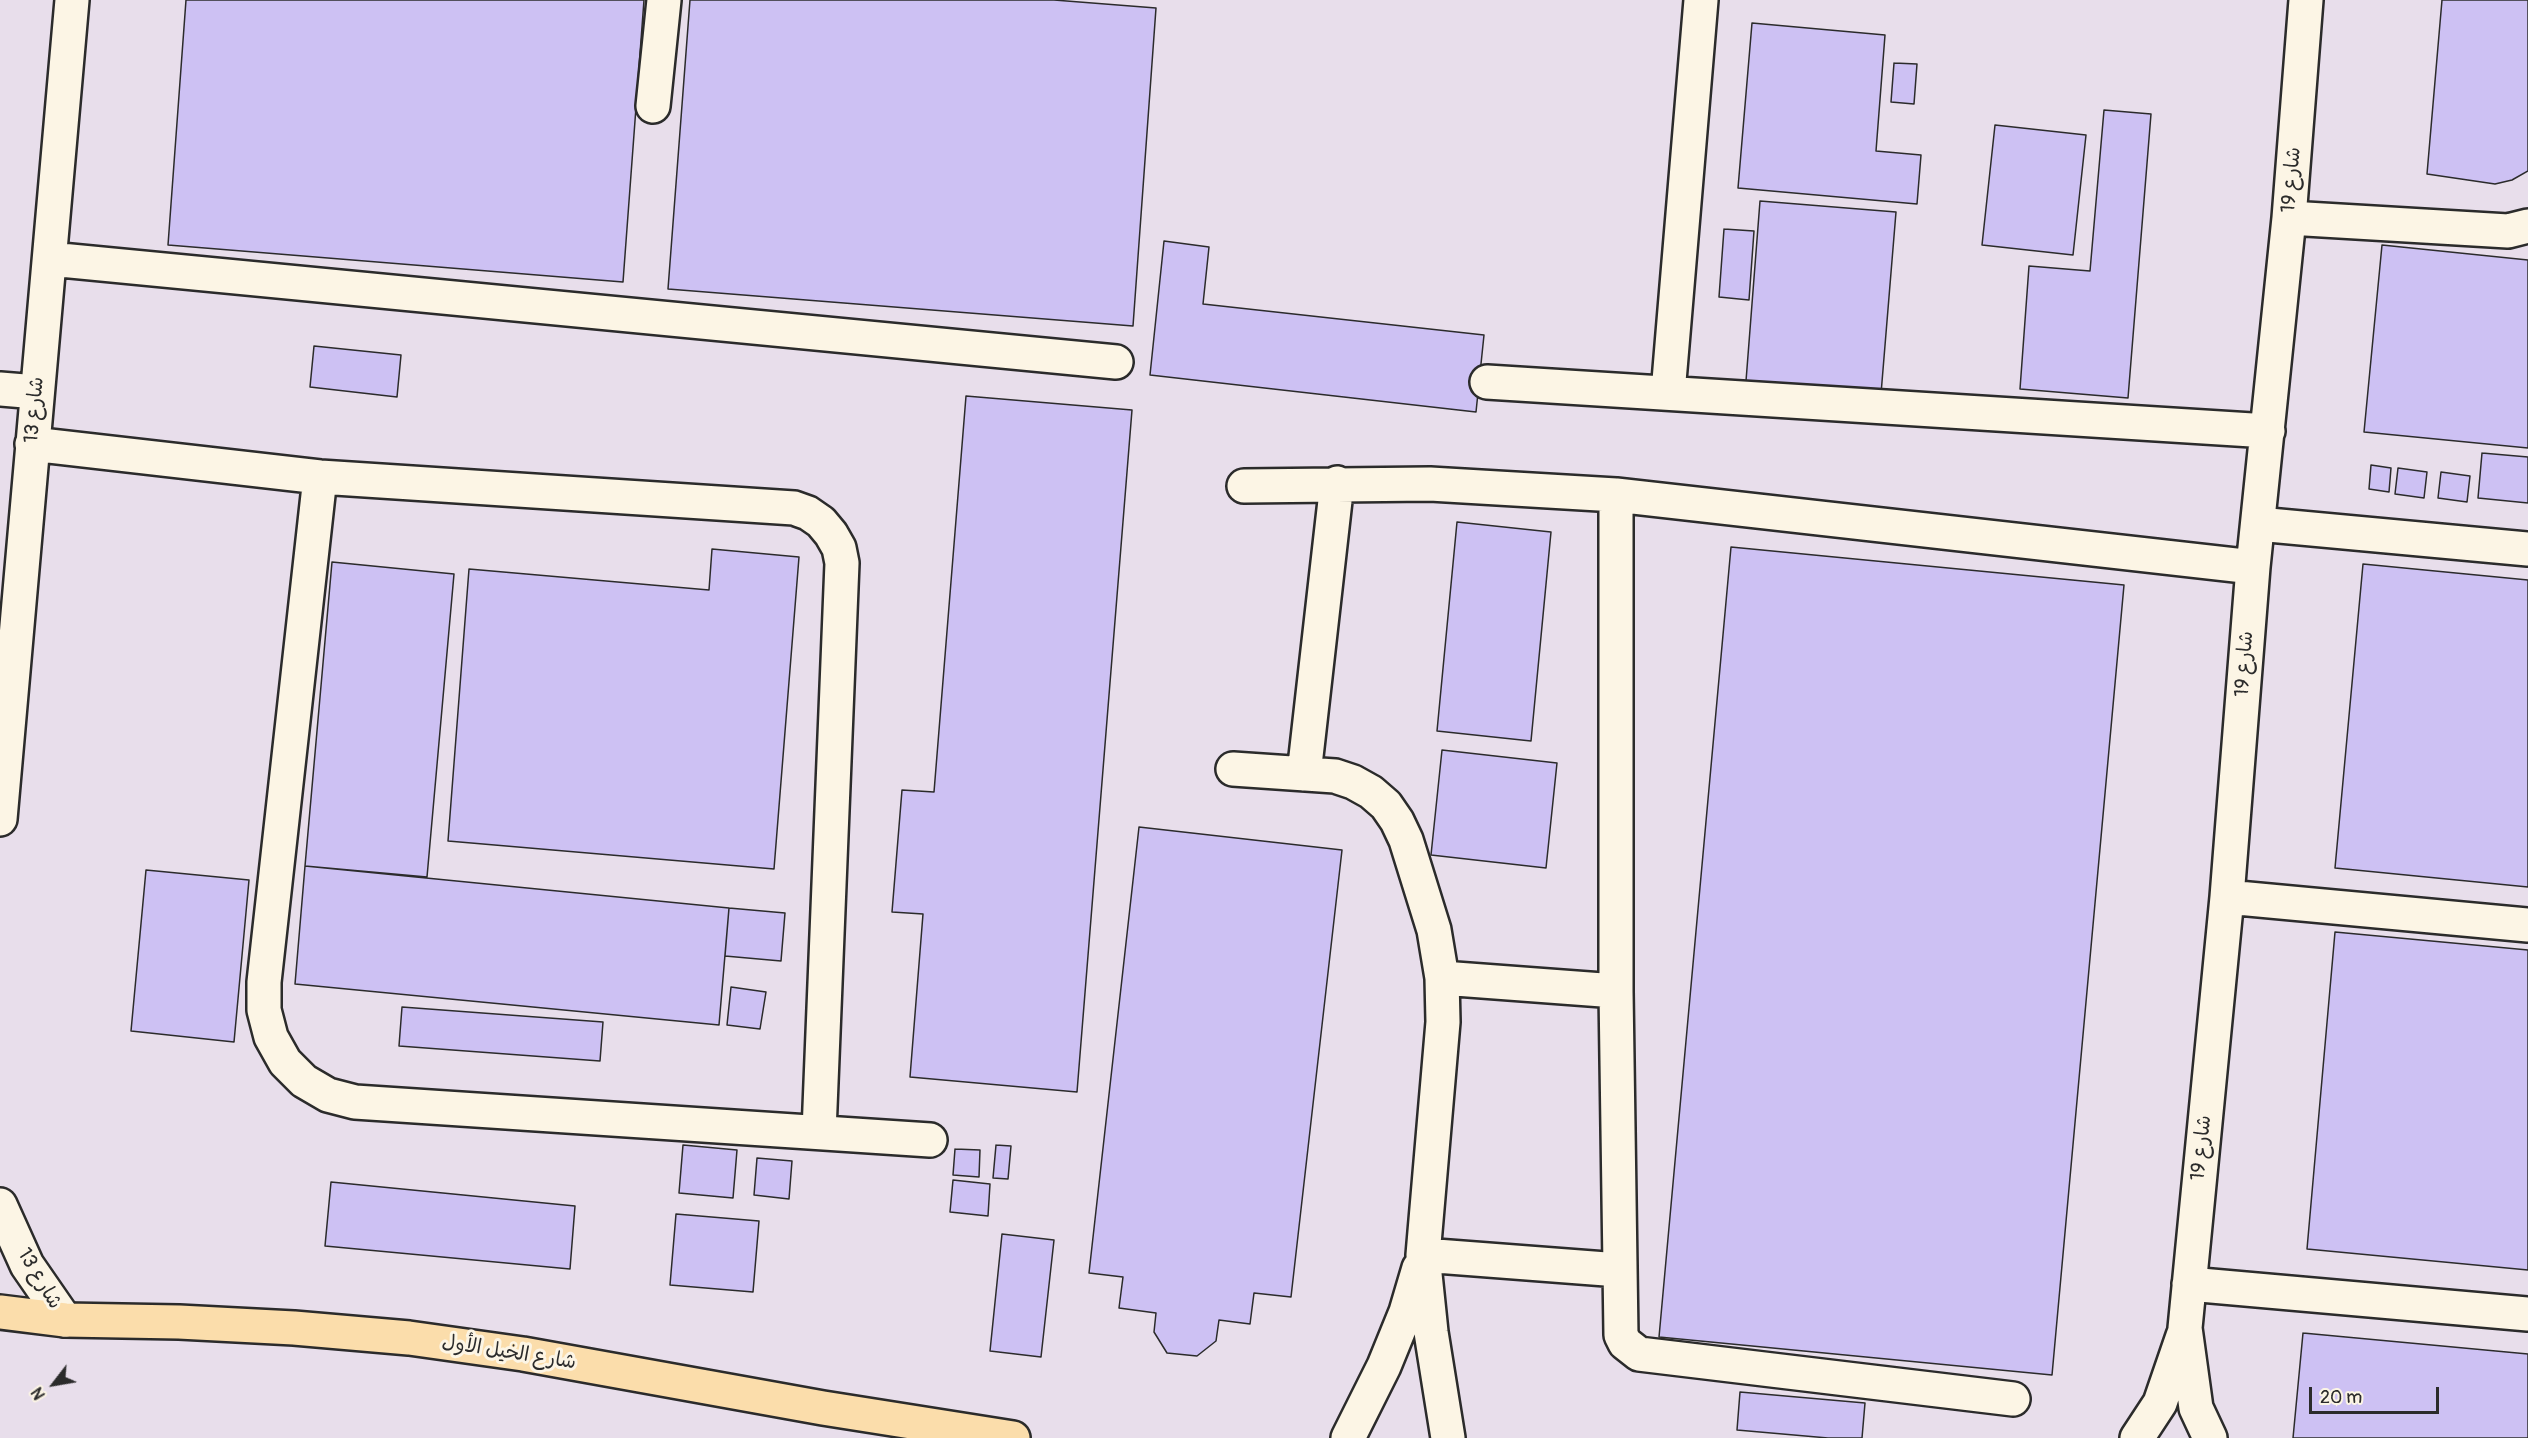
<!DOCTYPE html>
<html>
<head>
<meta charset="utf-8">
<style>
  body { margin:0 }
  #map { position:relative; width:2528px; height:1438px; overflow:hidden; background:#f3ebe8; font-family:Pangolin,sans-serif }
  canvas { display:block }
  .north { position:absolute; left:24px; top:1354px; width:60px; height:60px; -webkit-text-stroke:4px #fcf5e5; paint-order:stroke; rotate:239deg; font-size:16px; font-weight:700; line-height:24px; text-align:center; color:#2b2b2b }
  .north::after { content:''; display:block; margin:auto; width:21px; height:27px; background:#2b2b2b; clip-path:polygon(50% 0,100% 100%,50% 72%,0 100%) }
  .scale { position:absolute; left:2309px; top:1387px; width:130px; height:27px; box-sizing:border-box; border:3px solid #2b2b2b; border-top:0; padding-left:8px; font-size:18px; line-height:21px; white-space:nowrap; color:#2b2b2b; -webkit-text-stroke:4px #fcf5e5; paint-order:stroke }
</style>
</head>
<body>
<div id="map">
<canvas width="2528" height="1438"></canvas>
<div class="north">N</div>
<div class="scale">20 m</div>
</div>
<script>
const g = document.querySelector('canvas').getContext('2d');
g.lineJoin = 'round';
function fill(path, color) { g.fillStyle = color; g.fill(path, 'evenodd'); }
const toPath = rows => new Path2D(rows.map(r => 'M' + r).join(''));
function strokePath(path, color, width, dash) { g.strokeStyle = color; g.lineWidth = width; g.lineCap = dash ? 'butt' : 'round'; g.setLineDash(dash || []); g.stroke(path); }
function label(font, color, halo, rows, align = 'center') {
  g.font = font + ' Pangolin,"Playpen Sans Arabic",sans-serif'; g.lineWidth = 6; g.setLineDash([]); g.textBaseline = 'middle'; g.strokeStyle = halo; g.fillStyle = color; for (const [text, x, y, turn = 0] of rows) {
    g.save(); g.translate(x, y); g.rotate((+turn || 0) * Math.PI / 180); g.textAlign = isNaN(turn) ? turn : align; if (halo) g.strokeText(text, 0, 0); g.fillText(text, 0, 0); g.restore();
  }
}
fill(toPath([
  [0,0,2528,0,2528,1438,0,1438]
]), '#e8deeb');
const building = toPath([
  [186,0,644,0,623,282,168,245,186,0],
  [690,0,1054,0,1156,8,1133,326,668,289,690,0],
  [2442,0,2528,0,2528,171,2512,180,2495,184,2427,174,2442,0],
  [1752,23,1885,35,1876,151,1921,155,1917,204,1738,188,1752,23],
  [1894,63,1917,64,1914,104,1891,102,1894,63],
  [2104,110,2151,114,2128,398,2020,389,2029,266,2090,271,2104,110],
  [1995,125,2086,135,2073,255,1982,245,1995,125],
  [1760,201,1896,212,1881,394,1746,381,1760,201],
  [1724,229,1754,231,1749,300,1719,297,1724,229],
  [1164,241,1209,247,1203,304,1484,335,1476,412,1150,375,1164,241],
  [2382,245,2528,260,2528,448,2364,432,2382,245],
  [314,346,401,355,397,397,310,387,314,346],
  [966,396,1132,410,1077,1092,910,1077,923,914,892,912,902,790,934,792,966,396],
  [2482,453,2528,457,2528,503,2478,498,2482,453],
  [2371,465,2391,468,2389,492,2369,489,2371,465],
  [2398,468,2427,472,2424,498,2395,494,2398,468],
  [2441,472,2470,476,2467,502,2438,498,2441,472],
  [1457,522,1551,532,1531,741,1437,731,1457,522],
  [1731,547,2124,585,2052,1375,1659,1337,1731,547],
  [712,549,799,557,774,869,448,841,469,569,709,590,712,549],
  [332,562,454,574,427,877,305,866,332,562],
  [2363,564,2528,580,2528,887,2335,868,2363,564],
  [1442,750,1557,763,1546,868,1431,855,1442,750],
  [1139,827,1342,850,1291,1297,1254,1293,1250,1324,1219,1320,1216,1341,1197,1356,1167,1353,1154,1332,1156,1313,1119,1308,1123,1277,1089,1273,1139,827],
  [305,866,729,908,719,1025,295,984,305,866],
  [146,870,249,880,234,1042,131,1031,146,870],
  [729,908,785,913,781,961,725,956,729,908],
  [2335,932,2528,950,2528,1270,2307,1249,2335,932],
  [731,987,766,992,760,1029,727,1025,731,987],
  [402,1007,603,1022,600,1061,399,1046,402,1007],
  [683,1145,737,1150,733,1198,679,1193,683,1145],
  [996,1145,1011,1146,1008,1179,993,1178,996,1145],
  [955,1149,980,1150,979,1177,953,1175,955,1149],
  [757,1158,792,1161,789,1199,754,1195,757,1158],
  [953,1180,990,1184,988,1216,950,1212,953,1180],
  [331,1182,575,1206,570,1269,325,1246,331,1182],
  [676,1214,759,1221,753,1292,670,1285,676,1214],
  [1002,1234,1054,1240,1041,1357,990,1351,1002,1234],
  [2303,1333,2528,1354,2528,1438,2293,1438,2303,1333],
  [1740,1392,1865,1403,1862,1438,1828,1438,1737,1430,1740,1392]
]);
fill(building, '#cdc1f3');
strokePath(building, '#2b2b2b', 1.5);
const minor = toPath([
  [653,106,664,0],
  [2289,218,2508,231,2528,226],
  [50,259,1116,362],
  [1487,382,2268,431],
  [0,389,37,392],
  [1668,393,1701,0],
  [32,444,320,477,794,508,808,513,821,522,831,534,839,548,842,563,819,1132],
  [320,477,264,982,264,1010,271,1037,285,1062,304,1081,328,1095,355,1102,930,1140],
  [1244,486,1430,484,1616,495,2253,567],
  [1616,495,1616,991,1621,1335,1625,1343,1639,1354,2013,1399],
  [2258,524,2528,549],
  [1233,769,1335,776,1353,782,1371,792,1386,805,1397,821,1406,840,1434,930,1442,978,1443,1022,1423,1255,1431,1332,1448,1438],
  [1304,774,1337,483],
  [0,819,72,0],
  [2227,897,2528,925],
  [1442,978,1616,991],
  [0,1205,27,1265,65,1320],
  [1423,1255,1619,1270],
  [2189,1284,2528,1314],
  [1348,1438,1384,1366,1406,1312,1419,1268],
  [2137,1438,2160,1403,2183,1336],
  [2210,1438,2196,1408,2185,1328,2227,897,2253,567,2289,218,2306,0]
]);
const major = toPath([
  [0,1312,65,1320,179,1322,294,1328,409,1338,523,1354,823,1408,1013,1438]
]);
strokePath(minor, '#2b2b2b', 38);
strokePath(major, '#2b2b2b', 38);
strokePath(minor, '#fcf5e5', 33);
strokePath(major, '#fbddab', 33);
label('20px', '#2b2b2b', '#fcf5e5', [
  ["شارع 19",2292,180,-85],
  ["شارع 13",35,410,-85],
  ["شارع 19",2245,664,-86],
  ["شارع 19",2202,1148,-84],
  ["شارع 13",39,1279,59],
  ["شارع الخيل الأول",509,1353,9]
]);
</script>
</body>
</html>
